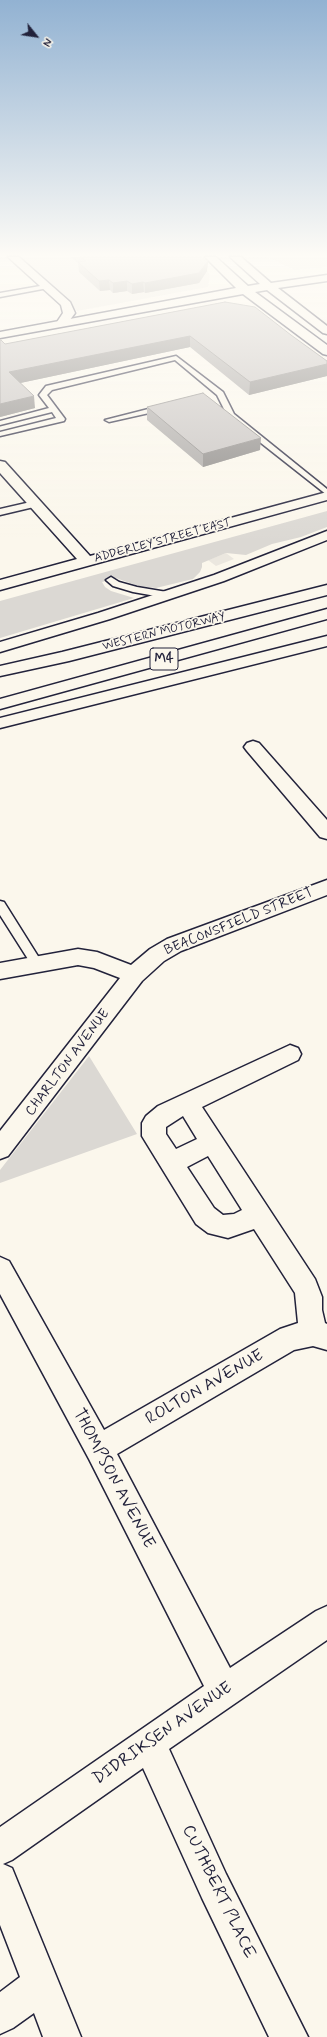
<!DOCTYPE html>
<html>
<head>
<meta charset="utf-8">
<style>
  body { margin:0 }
  #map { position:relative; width:327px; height:2037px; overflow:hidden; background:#fbf7ec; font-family:Mynerve,sans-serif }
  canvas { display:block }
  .north { position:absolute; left:16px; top:16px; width:40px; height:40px; -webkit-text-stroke:3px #fbf7ec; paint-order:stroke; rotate:120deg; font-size:11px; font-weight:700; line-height:16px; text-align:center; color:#22223b }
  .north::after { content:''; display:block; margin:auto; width:14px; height:18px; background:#22223b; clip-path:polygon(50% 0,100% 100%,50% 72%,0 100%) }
</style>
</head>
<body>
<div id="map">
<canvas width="327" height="2037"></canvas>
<div class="north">N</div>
</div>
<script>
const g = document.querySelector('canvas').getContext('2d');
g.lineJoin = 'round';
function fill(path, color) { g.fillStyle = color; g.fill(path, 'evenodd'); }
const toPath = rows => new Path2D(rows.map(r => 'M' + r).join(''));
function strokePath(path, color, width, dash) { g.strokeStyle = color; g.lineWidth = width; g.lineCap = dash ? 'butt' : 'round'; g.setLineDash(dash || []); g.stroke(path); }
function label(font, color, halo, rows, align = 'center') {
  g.font = font + ' Mynerve,sans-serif'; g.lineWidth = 3.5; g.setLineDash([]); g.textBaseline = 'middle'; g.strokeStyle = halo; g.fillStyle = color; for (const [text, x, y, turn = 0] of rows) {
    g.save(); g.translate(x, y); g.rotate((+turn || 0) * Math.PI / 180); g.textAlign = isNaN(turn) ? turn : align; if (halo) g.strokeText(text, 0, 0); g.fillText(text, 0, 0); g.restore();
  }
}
fill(toPath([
  [13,257,202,257,202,263,210,275,208,287,77,311],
  [267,257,327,257,327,267,295,270],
  [226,553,234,559,216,566,208,560]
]), '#ebe7df');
fill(toPath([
  [327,511,327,527,301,537,272,544,246,555,226,553,202,563,202,567,200,572,193,579,156,588,138,586,116,578,102,582,105,587,111,591,134,598,0,638,0,601],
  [89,1056,137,1134,0,1183,0,1170]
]), '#dbd8d3');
const lane = toPath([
  [46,285,49,287,48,288,0,297,0,293,46,285],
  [176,356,223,392,234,414,327,489,327,495,228,417,217,395,175,360,52,390,47,395,65,419,64,421,0,436,0,432,56,418,52,412,0,425,0,421,49,408,39,395,46,386,176,356],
  [164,405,168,407,167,409,109,422,105,420,164,405],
  [35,501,39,504,38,506,0,515,0,509,35,501],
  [111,577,119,582,137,587,167,592,172,595,167,598,133,592,113,586,106,580,111,577],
  [0,901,4,902,41,961,43,964,41,967,33,967,0,915,0,901]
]);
const street = toPath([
  [8,257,19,257,70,302,75,313,67,324,59,324,57,322,63,313,61,305,8,257],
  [0,461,5,462,90,556,327,492,327,500,0,590,0,580,77,559,0,473,0,461],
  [253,741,259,743,327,820,327,839,320,837,247,751,244,747,247,743,253,741],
  [327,880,327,895,181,951,164,961,142,981,8,1156,0,1159,0,1131,120,978,94,968,78,965,0,979,0,963,78,949,97,952,131,965,150,949,167,939,327,880],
  [290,1045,298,1048,301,1054,298,1060,202,1107,315,1279,322,1297,322,1310,325,1323,327,1324,327,1350,313,1346,294,1350,117,1454,230,1668,316,1611,327,1606,327,1640,169,1749,226,1874,308,2037,269,2037,202,1898,143,1768,12,1860,3,1864,12,1868,81,2037,43,2037,34,2013,13,2028,0,2034,0,1992,20,1977,0,1925,0,1827,204,1686,89,1459,0,1294,0,1257,9,1261,104,1430,280,1329,298,1323,295,1293,254,1229,228,1238,208,1233,196,1224,142,1136,142,1123,146,1116,158,1106,290,1045],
  [183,1116,197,1139,176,1149,166,1134,166,1127,183,1116],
  [208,1156,242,1210,234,1214,223,1215,214,1208,187,1167,208,1156]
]);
const highway = toPath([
  [205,257,216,257,248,286,260,284,230,257,241,257,271,283,327,275,327,281,278,288,327,326,327,334,323,333,267,290,255,292,327,345,327,355,323,354,243,294,0,338,0,332,236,288,205,257],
  [327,531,327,540,224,581,110,619,0,652,0,642,98,613,214,575,327,531],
  [327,585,327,595,69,661,0,676,0,666,62,652,327,585],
  [327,609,327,619,0,709,0,699,327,609],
  [327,636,327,646,0,728,0,718,327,636]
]);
strokePath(lane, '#22223b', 3);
strokePath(street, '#22223b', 3);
strokePath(highway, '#22223b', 3);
fill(lane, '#fbf7ec');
fill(street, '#fbf7ec');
fill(highway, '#fbf7ec');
fill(toPath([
  [70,257,201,257,208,261,207,271,199,283,145,293,144,292,132,294,127,291,113,293,110,290,100,291,79,272,78,263],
  [225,302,291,335,327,361,327,376,249,395,190,347,20,383,35,408,0,417,5,344],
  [147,407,260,450,203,467,147,420]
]), '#aaa7a5');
fill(toPath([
  [208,261,207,271,199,283,145,293,145,283],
  [109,280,110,290,100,291,99,281],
  [127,281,127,291,113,293,113,283],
  [143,282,144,292,132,294,132,284],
  [190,336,190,347,11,385,9,372],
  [327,364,327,376,249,395,250,382],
  [34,396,35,408,0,417,0,404],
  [261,438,260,450,203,467,203,454]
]), '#8b8886');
const building = toPath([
  [81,257,201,257,208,261,199,273,145,283,143,282,132,284,127,281,113,283,109,280,99,281,78,262,86,261,81,257],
  [225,302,255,307,291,335,327,361,327,364,250,382,190,336,9,372,34,396,0,404,0,340,1,340,5,344,225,302],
  [203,393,261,438,203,454,147,407,203,393]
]);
fill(building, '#c6c2c0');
strokePath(building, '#8b8886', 1);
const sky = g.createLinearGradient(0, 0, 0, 542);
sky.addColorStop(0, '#92b2d2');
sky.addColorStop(0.47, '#fdfbf6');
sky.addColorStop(1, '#fdfbf600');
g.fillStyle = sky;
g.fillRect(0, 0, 327, 542);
label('12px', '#22223b', '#fbf7ec', [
  ["ADDERLEY STREET EAST",163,541,-15],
  ["WESTERN MOTORWAY",164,632,-14]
]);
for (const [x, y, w] of [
  [164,659,28]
]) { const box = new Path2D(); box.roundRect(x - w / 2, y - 11, w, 22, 3); g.fillStyle = '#fbf7ec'; g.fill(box); strokePath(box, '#22223b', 1); }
label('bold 13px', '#22223b', null, [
  ["M4",164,659]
]);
label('14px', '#22223b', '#fbf7ec', [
  ["BEACONSFIELD STREET",239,922,-22],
  ["CHARLTON AVENUE",68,1063,-53]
]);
label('17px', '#22223b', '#fbf7ec', [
  ["ROLTON AVENUE",205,1388,-30],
  ["THOMPSON AVENUE",113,1479,62],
  ["DIDRIKSEN AVENUE",163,1734,-35],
  ["CUTHBERT PLACE",218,1892,64]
]);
</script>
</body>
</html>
